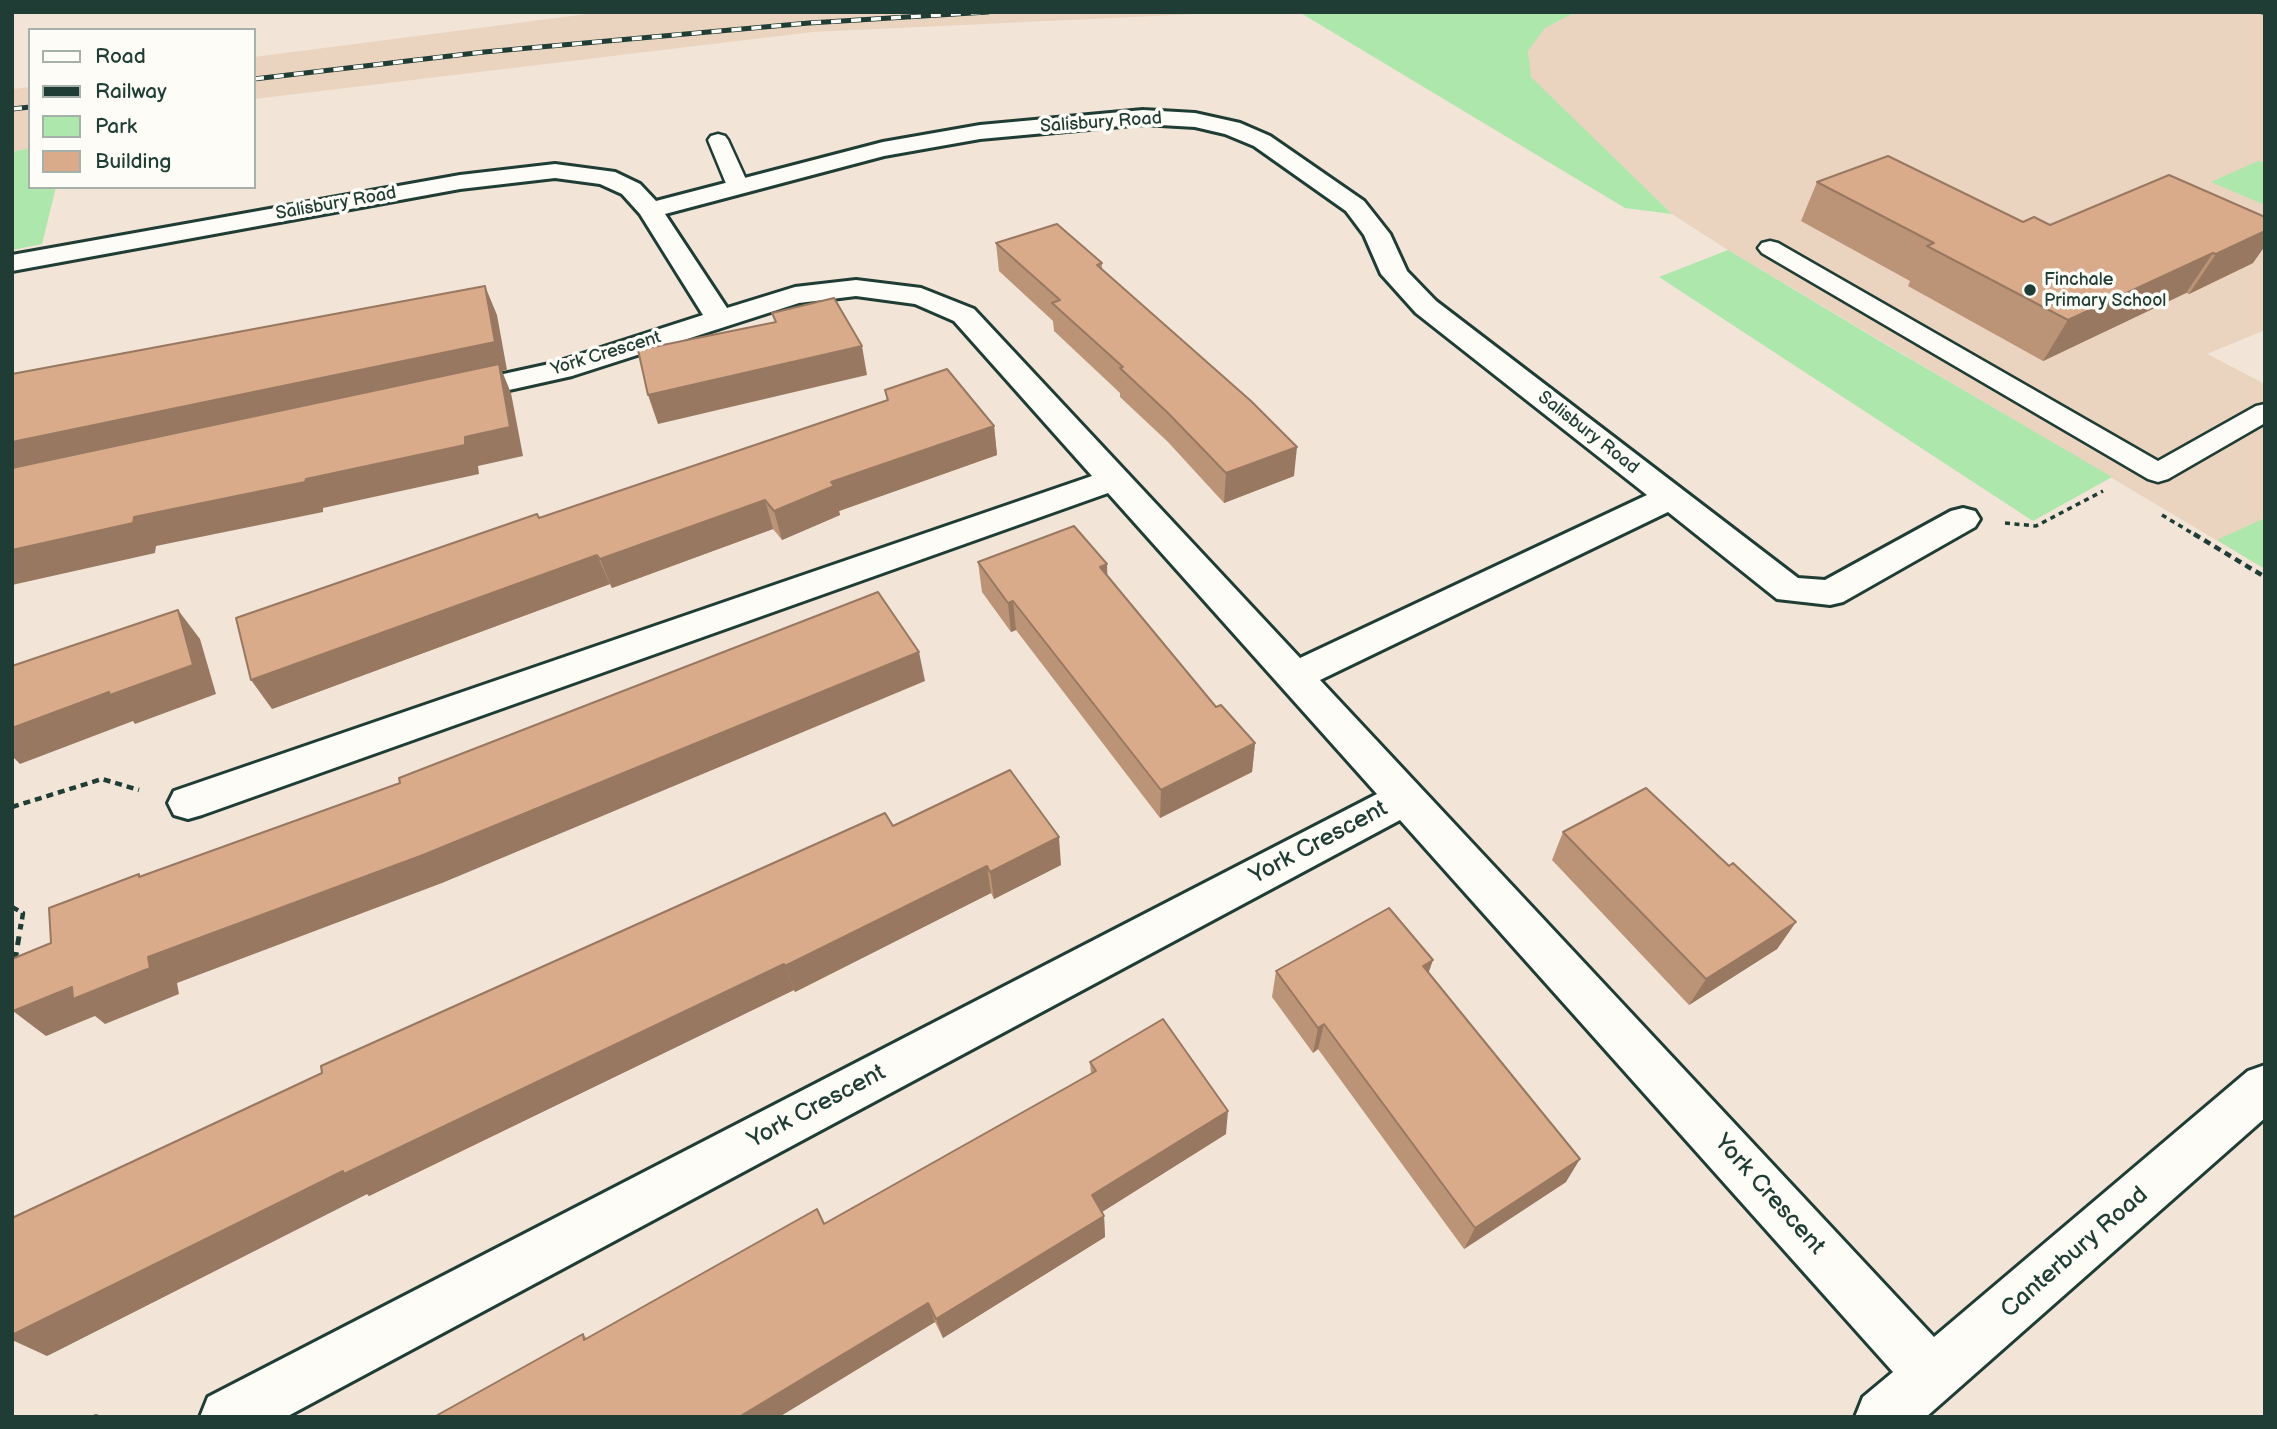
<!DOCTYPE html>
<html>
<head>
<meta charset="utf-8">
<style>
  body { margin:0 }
  #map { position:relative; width:2277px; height:1429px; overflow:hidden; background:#f2e4d6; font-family:"Balsamiq Sans",sans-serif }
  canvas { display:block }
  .frame { position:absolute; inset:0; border:14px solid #1f3d34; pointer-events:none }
  .legend { position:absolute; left:28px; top:28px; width:228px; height:161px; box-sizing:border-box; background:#fdfcf7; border:2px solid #a4b0a9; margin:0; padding:9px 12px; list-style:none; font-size:21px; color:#1f3d34 }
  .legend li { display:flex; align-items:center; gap:14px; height:35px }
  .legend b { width:35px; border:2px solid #a4b0a9 }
</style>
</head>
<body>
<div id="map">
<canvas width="2277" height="1429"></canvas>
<div class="frame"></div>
<ul class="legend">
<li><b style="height:9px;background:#fdfcf7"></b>Road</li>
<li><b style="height:9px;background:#1f3d34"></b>Railway</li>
<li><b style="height:19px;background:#ade7ab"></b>Park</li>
<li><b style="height:19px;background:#d9ab8a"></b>Building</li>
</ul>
</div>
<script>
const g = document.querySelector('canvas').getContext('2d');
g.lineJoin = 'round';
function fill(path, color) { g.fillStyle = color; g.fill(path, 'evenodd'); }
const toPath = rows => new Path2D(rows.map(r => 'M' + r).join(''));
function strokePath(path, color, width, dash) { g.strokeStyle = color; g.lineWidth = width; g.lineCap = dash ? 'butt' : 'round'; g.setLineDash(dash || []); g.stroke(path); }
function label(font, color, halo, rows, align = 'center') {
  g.font = font + ' "Balsamiq Sans",sans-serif'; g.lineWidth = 7; g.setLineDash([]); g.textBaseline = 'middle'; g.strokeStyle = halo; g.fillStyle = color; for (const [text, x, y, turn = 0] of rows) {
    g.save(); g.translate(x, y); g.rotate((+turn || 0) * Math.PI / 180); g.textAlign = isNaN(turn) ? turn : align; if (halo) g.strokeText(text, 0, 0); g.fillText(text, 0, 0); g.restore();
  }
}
fill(toPath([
  [603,12,1239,12,812,32,254,99,254,57],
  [1576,12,2265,12,2265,330,2207,354,2265,384,2265,569,1728,250,1672,214,1530,77,1528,51,1544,28],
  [30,87,30,148,12,152,12,89]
]), '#ead3bf');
fill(toPath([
  [1299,12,1576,12,1545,28,1528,51,1531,77,1672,214,1625,208],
  [30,148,30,187,56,187,42,244,12,250,12,152],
  [2258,161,2265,163,2265,205,2211,182],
  [1728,250,1890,347,2112,477,2033,521,1659,277],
  [2265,518,2265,569,2217,540]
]), '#ade7ab');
const service = toPath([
  [718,134,725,136,728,140,749,186,746,191,738,192,730,191,727,186,708,140,711,136,718,134],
  [1770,241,1778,243,2158,461,2256,406,2265,404,2265,423,2168,479,2158,482,2148,479,1762,253,1758,248,1762,243,1770,241]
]);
const minor = toPath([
  [1143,110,1195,113,1240,123,1270,136,1364,201,1390,234,1407,271,1436,301,1798,578,1825,580,1951,511,1963,508,1975,511,1980,519,1975,527,1843,602,1830,605,1777,599,1668,512,1320,680,1934,1337,2248,1071,2265,1065,2265,1118,1926,1417,1855,1417,1863,1397,1893,1372,1400,820,286,1417,200,1417,208,1397,1377,794,1108,493,202,815,188,819,174,815,168,803,174,791,1092,476,954,321,915,304,856,296,799,303,572,376,455,402,444,399,440,393,444,387,554,363,703,315,640,214,622,194,600,184,555,178,460,189,12,271,12,255,460,175,555,164,615,172,640,184,656,201,883,142,980,125,1143,110],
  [1143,124,1195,127,1225,134,1254,146,1346,211,1364,235,1381,274,1416,313,1647,495,1300,658,974,309,921,288,856,280,795,287,727,308,665,214,884,156,980,139,1143,124]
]);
strokePath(service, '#1f3d34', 5);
strokePath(minor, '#1f3d34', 6);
strokePath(toPath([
  [2162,515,2197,536],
  [2005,523,2036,526,2103,491]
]), '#1f3d34', 3.5, [5, 4.5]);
strokePath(toPath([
  [2194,534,2265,577],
  [12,807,102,779,139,790],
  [12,907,23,913,21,926]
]), '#1f3d34', 4.5, [7, 5]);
strokePath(toPath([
  [15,961,21,924],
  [94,1417,98,1417]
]), '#1f3d34', 5, [9, 7]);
fill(service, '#fdfcf7');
fill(minor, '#fdfcf7');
const rail = toPath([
  [2262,12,2265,12],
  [254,79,484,52,809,23,988,12],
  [12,109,30,107]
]);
strokePath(rail, '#1f3d34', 5);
strokePath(rail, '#fdfcf7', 3.5, [10]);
fill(toPath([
  [2169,175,2253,263,2189,294,2186,293,2043,361,1908,286,1910,281,1801,221,1817,182,2023,222,2050,225],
  [996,243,1102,263,1102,269,1294,476,1224,503,1168,442,1120,397,1120,393,1054,331,1053,321,999,271],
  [885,390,994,426,997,455,839,511,840,515,782,540,773,529,612,588,610,584,272,709,539,518,887,401],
  [978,562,1107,564,1107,576,1216,707,1255,743,1252,772,1160,818,1016,630,1011,632,982,592],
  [893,826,1061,865,994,899,991,893,795,992,794,990,369,1196,367,1194,47,1356],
  [1563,832,1729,866,1796,922,1777,949,1689,1005,1552,860],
  [1276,971,1428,974,1566,1182,1464,1249,1318,1049,1313,1053,1272,997],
  [1090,1062,1226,1134,1102,1212,1104,1216,1105,1237,943,1338,935,1322,779,1417,434,1417,583,1334,587,1339,825,1223,1091,1074]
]), '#bb9377');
fill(toPath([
  [2265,231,2265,246,2253,263,2189,294,2216,254],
  [2213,253,2186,293,2043,361,2068,320],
  [485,286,497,315,507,370,502,371,511,393,523,456,478,466,479,474,323,508,323,512,156,546,155,553,12,585,12,550,134,517,306,479,465,437,12,476,12,442],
  [862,346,867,375,658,424,648,395],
  [994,426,997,455,839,511,840,515,782,540,774,511,831,482],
  [1297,447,1294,476,1224,503,1226,473],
  [765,500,773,529,612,588,600,559],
  [597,555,610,584,272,709,251,680],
  [1107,564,1108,593,1100,567],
  [1013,601,1016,630,1011,632,1008,603],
  [178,610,200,639,216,694,135,724,133,721,20,764,12,756,12,728,109,692],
  [919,652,925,681,442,883,177,983,179,994,105,1024,95,1016,46,1036,13,1011],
  [1255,743,1252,772,1160,818,1161,790],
  [1059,837,1061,865,994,899,990,872],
  [987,866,991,893,795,992,785,966],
  [1796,922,1777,949,1689,1005,1706,979],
  [1433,960,1424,986,1423,966],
  [784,964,794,990,369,1196,367,1194,47,1356,12,1340,12,1335,343,1171],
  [1324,1024,1318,1049,1313,1053,1318,1028],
  [1228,1111,1226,1134,1094,1217,1092,1195],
  [1580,1159,1566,1182,1464,1249,1475,1228],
  [1104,1216,1105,1237,943,1338,936,1319],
  [928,1303,935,1322,779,1417,739,1417]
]), '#987861');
const building = toPath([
  [1888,156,2023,222,2034,217,2050,225,2169,175,2265,217,2265,231,2216,254,2213,253,2068,320,1927,246,1934,243,1817,182,1888,156],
  [1057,224,1102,263,1097,265,1251,401,1297,447,1226,473,1168,413,1120,368,1123,367,1052,303,1060,300,996,243,1057,224],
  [485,286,495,342,12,442,12,374,485,286],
  [834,298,862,346,648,395,638,350,776,322,772,313,834,298],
  [499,364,510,427,465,437,465,445,306,479,305,482,134,517,133,523,12,550,12,468,499,364],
  [947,369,994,426,831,482,834,486,774,511,765,500,600,559,597,555,251,680,236,618,537,514,539,518,888,400,885,390,947,369],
  [1074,526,1107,564,1100,567,1216,707,1221,705,1255,743,1161,790,1013,601,1008,603,978,562,1074,526],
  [878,592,919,652,423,855,148,957,150,968,73,999,72,987,13,1011,12,959,51,943,49,908,139,874,139,877,400,783,399,778,878,592],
  [178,610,193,665,110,695,109,692,12,728,12,666,178,610],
  [1010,770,1059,837,990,872,987,866,785,966,784,964,344,1174,343,1171,12,1335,12,1218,322,1073,321,1066,885,813,893,826,1010,770],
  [1646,788,1729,866,1733,863,1796,922,1706,979,1563,832,1646,788],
  [1389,908,1433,960,1423,966,1580,1159,1475,1228,1324,1024,1318,1028,1276,971,1389,908],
  [1163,1019,1228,1111,1092,1195,1104,1216,936,1319,928,1303,739,1417,434,1417,583,1334,584,1340,817,1209,824,1224,1096,1071,1090,1062,1163,1019]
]);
fill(building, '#d9ab8a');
strokePath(building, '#987861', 2);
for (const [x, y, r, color] of [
  [2030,290,7,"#1f3d34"]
]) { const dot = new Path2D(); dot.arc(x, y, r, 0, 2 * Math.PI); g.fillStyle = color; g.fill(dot); strokePath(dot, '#fdfcf7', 2.5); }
label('18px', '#1f3d34', '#fdfcf7', [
  ["Salisbury Road",1101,123,-4],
  ["Salisbury Road",336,204,-10],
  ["York Crescent",606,354,-17],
  ["Salisbury Road",1588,433,38]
]);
label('18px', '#1f3d34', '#fdfcf7', [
  ["Finchale",2044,280],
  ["Primary School",2044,301]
], 'left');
label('24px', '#1f3d34', '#fdfcf7', [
  ["York Crescent",1319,843,-28],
  ["York Crescent",817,1107,-28],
  ["York Crescent",1769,1195,48],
  ["Canterbury Road",2075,1253,-41]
]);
</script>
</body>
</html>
